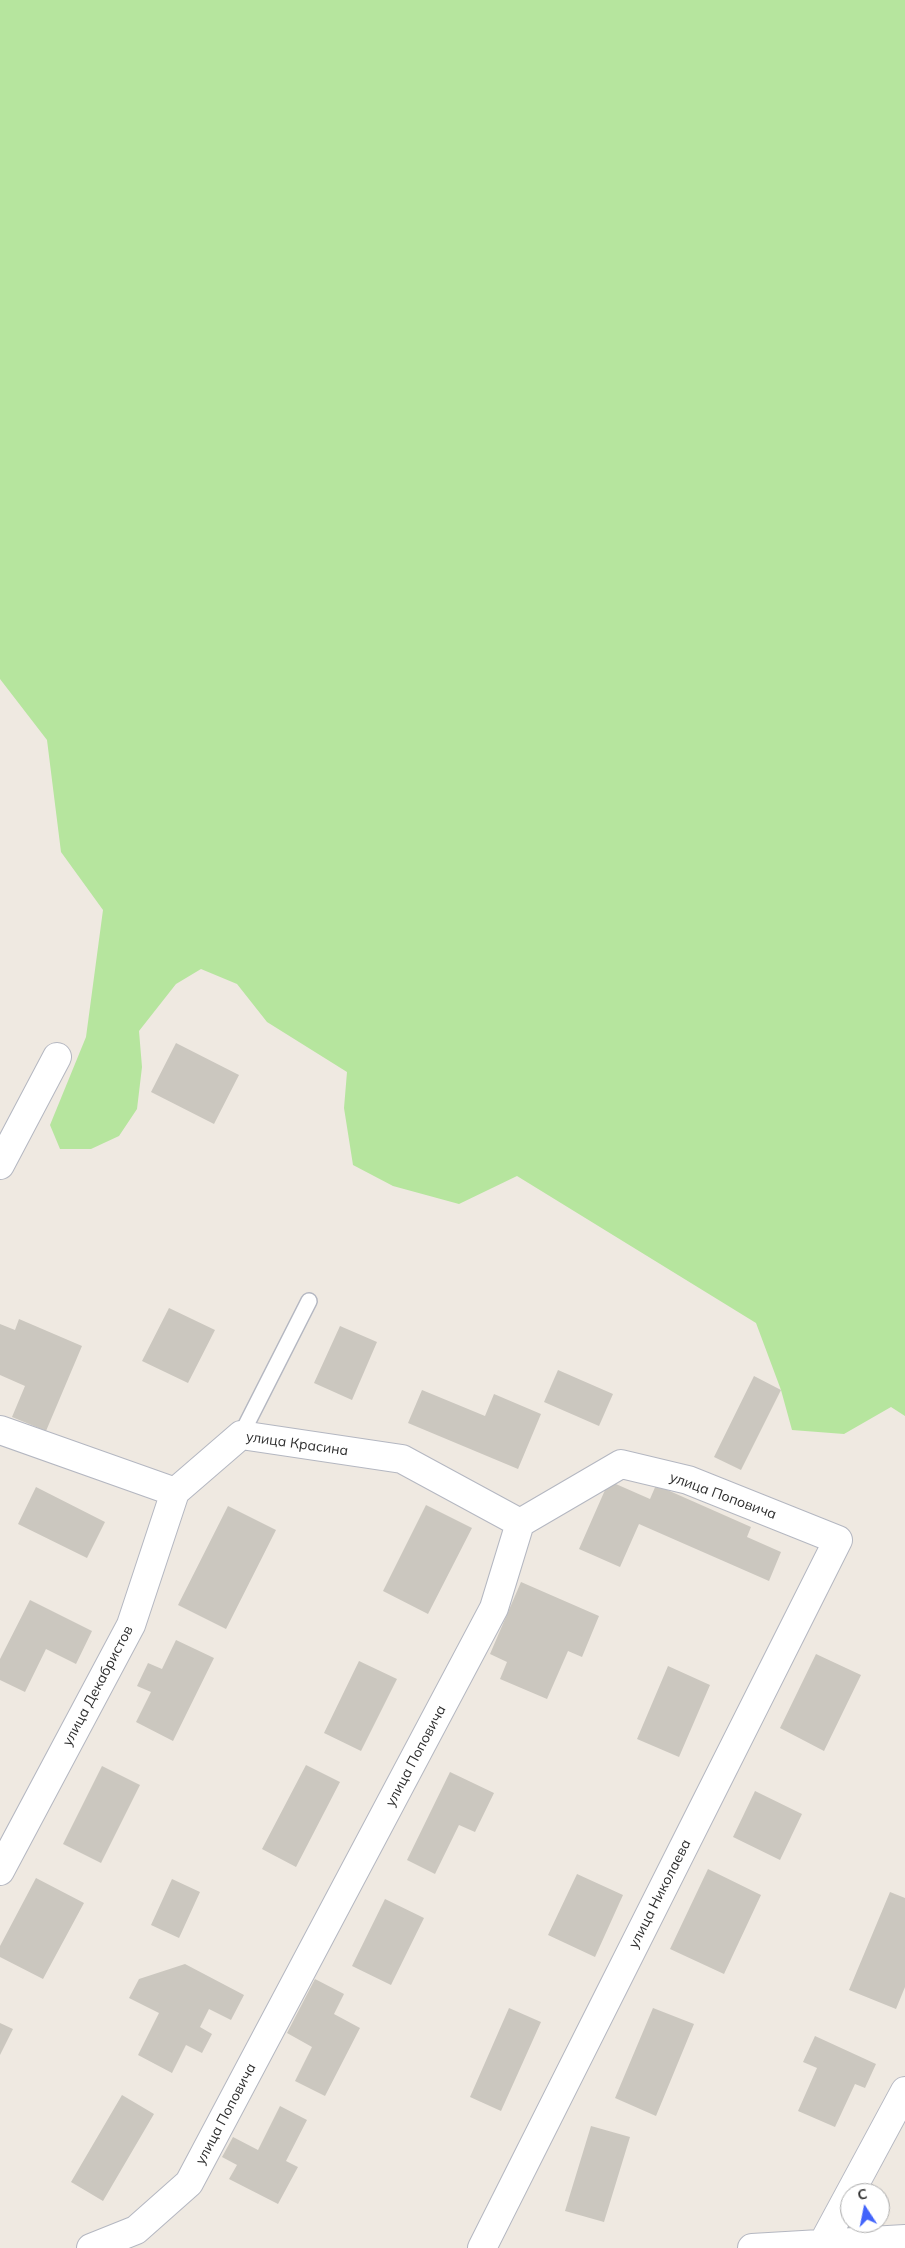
<!DOCTYPE html>
<html>
<head>
<meta charset="utf-8">
<style>
  body { margin:0 }
  #map { position:relative; width:905px; height:2248px; overflow:hidden; background:#efe9e1; font-family:Mulish,sans-serif }
  canvas { display:block }
  .north { position:absolute; left:840px; top:2183px; width:50px; height:50px; box-sizing:border-box; background:#fff; border:1px solid #ababab; border-radius:50%; rotate:349deg; font-size:14px; font-weight:700; line-height:20px; text-align:center; color:#2e2e2e }
  .north::after { content:''; display:block; margin:auto; width:18px; height:22px; background:#4264fb; clip-path:polygon(50% 0,100% 100%,50% 72%,0 100%) }
</style>
</head>
<body>
<div id="map">
<canvas width="905" height="2248"></canvas>
<div class="north">С</div>
</div>
<script>
const g = document.querySelector('canvas').getContext('2d');
g.lineJoin = 'round';
function fill(path, color) { g.fillStyle = color; g.fill(path, 'evenodd'); }
const toPath = rows => new Path2D(rows.map(r => 'M' + r).join(''));
function strokePath(path, color, width, dash) { g.strokeStyle = color; g.lineWidth = width; g.lineCap = dash ? 'butt' : 'round'; g.setLineDash(dash || []); g.stroke(path); }
function label(font, color, halo, rows, align = 'center') {
  g.font = font + ' Mulish,sans-serif'; g.lineWidth = 4; g.setLineDash([]); g.textBaseline = 'middle'; g.strokeStyle = halo; g.fillStyle = color; for (const [text, x, y, turn = 0] of rows) {
    g.save(); g.translate(x, y); g.rotate((+turn || 0) * Math.PI / 180); g.textAlign = isNaN(turn) ? turn : align; if (halo) g.strokeText(text, 0, 0); g.fillText(text, 0, 0); g.restore();
  }
}
fill(toPath([
  [0,0,905,0,905,1416,891,1407,844,1434,792,1430,781,1390,756,1323,517,1176,459,1204,393,1186,353,1165,344,1108,347,1072,267,1022,237,984,201,969,176,984,139,1031,142,1067,137,1109,119,1136,91,1149,60,1149,50,1125,86,1037,103,910,61,852,47,740,0,679]
]), '#b6e59e');
fill(toPath([
  [176,1043,239,1075,214,1124,151,1092],
  [169,1308,215,1330,188,1383,142,1361],
  [19,1319,82,1346,46,1431,12,1417,25,1386,0,1375,0,1324,15,1330],
  [340,1326,377,1342,352,1400,314,1383],
  [558,1370,613,1394,599,1426,544,1402],
  [754,1376,781,1390,741,1470,714,1457],
  [422,1390,485,1416,494,1394,541,1414,518,1469,408,1423],
  [609,1481,650,1499,656,1485,751,1527,747,1537,781,1552,769,1581,639,1524,620,1567,579,1549],
  [36,1487,105,1522,87,1558,18,1524],
  [426,1505,472,1528,428,1614,383,1591],
  [228,1506,276,1530,226,1629,178,1605],
  [521,1582,599,1616,582,1657,568,1651,547,1699,500,1679,507,1662,490,1654],
  [30,1600,92,1631,76,1664,46,1649,25,1692,0,1680,0,1659],
  [176,1640,214,1658,173,1741,136,1722,151,1692,137,1686,148,1663,162,1669],
  [816,1654,861,1675,824,1751,780,1728],
  [359,1661,397,1679,361,1751,324,1733],
  [668,1666,710,1685,679,1757,637,1739],
  [306,1765,340,1782,296,1867,262,1849],
  [102,1766,140,1785,101,1863,63,1844],
  [450,1772,494,1793,475,1832,459,1825,435,1874,407,1860],
  [755,1791,802,1814,780,1860,733,1837],
  [708,1869,761,1895,724,1974,670,1949],
  [577,1874,623,1895,595,1957,548,1935],
  [36,1878,84,1903,43,1979,0,1957,0,1946],
  [172,1879,200,1892,179,1938,151,1925],
  [890,1892,905,1898,905,1987,896,2009,849,1990],
  [385,1899,424,1918,391,1985,352,1966],
  [185,1964,244,1995,231,2020,209,2009,200,2027,212,2034,202,2053,186,2045,172,2073,138,2055,159,2013,129,1998,139,1979],
  [315,1979,344,1994,334,2014,360,2028,325,2096,295,2081,312,2047,287,2033],
  [509,2008,541,2022,501,2111,470,2097],
  [653,2008,694,2024,656,2116,615,2098],
  [0,2023,13,2029,0,2055],
  [815,2036,876,2064,865,2088,855,2084,835,2127,798,2111,817,2068,803,2062],
  [122,2095,154,2114,103,2201,71,2182],
  [280,2106,307,2120,286,2161,298,2167,278,2204,229,2179,237,2165,222,2157,233,2137,258,2150],
  [591,2126,630,2137,604,2222,565,2211]
]), '#cbc7bf');
const service = toPath([
  [241,1435,309,1301]
]);
const minor = toPath([
  [0,1165,57,1057],
  [0,1430,175,1492,241,1435,402,1459,520,1523],
  [0,1871,131,1625,175,1492],
  [850,2193,905,2091],
  [822,2245,850,2193],
  [91,2248,136,2230,189,2183,494,1608,520,1523,621,1464,688,1480,838,1540,482,2248],
  [752,2248,905,2239]
]);
strokePath(service, '#b4b7c1', 18);
strokePath(minor, '#b4b7c1', 30);
strokePath(service, '#fff', 15);
strokePath(minor, '#fff', 28);
label('14px', '#2e2e2e', '#fff', [
  ["улица Красина",297,1444,8],
  ["улица Поповича",723,1496,20],
  ["улица Декабристов",98,1686,-62],
  ["улица Поповича",416,1756,-62],
  ["улица Николаева",660,1894,-63],
  ["улица Поповича",226,2114,-62]
]);
</script>
</body>
</html>
